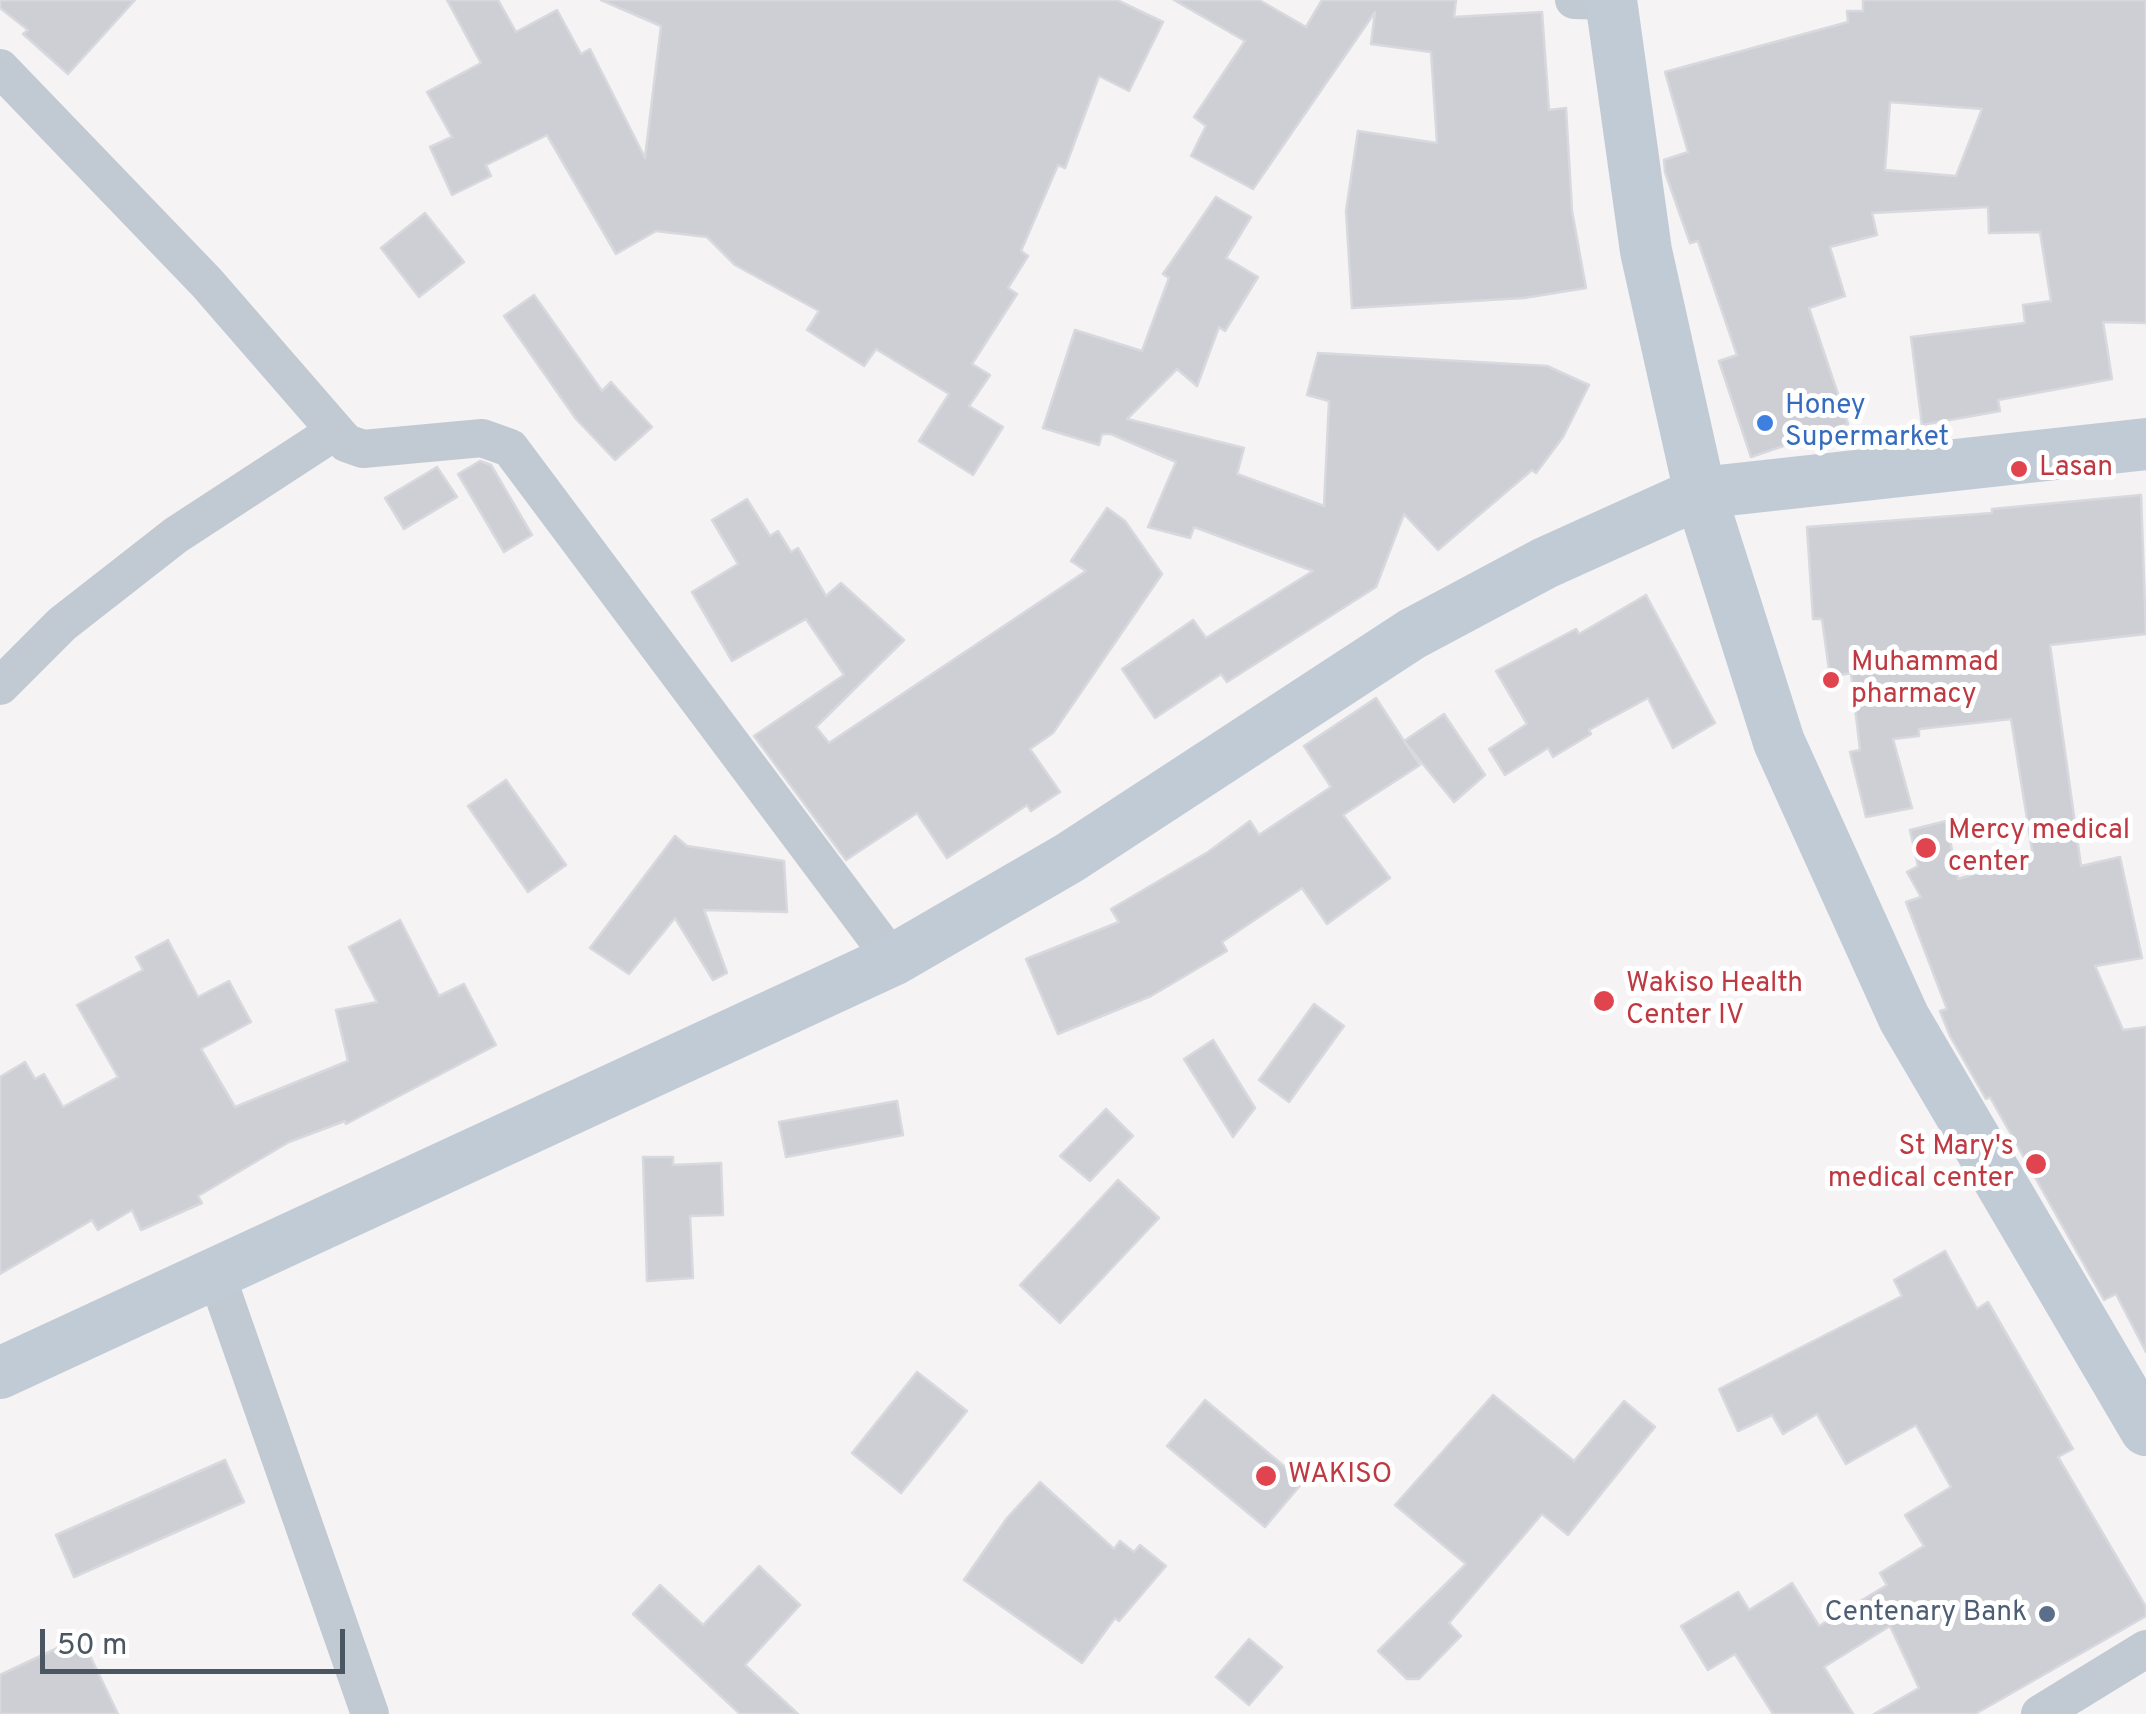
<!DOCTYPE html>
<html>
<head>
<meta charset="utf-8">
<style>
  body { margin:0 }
  #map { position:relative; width:2146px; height:1714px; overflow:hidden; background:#f5f3f3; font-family:Overpass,sans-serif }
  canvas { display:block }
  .scale { position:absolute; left:40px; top:1629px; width:305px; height:45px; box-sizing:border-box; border:5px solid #4a5661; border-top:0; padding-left:12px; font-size:30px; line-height:35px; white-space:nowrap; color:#4a5661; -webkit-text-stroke:8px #fff; paint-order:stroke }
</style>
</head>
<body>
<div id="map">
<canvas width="2146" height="1714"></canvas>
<div class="scale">50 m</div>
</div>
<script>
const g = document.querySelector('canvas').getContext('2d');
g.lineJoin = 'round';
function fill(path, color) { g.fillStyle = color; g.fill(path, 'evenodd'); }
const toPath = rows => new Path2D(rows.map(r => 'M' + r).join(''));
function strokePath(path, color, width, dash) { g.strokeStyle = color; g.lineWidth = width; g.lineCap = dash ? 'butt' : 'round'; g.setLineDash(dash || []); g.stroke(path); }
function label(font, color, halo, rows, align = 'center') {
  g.font = font + ' Overpass,sans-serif'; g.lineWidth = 10; g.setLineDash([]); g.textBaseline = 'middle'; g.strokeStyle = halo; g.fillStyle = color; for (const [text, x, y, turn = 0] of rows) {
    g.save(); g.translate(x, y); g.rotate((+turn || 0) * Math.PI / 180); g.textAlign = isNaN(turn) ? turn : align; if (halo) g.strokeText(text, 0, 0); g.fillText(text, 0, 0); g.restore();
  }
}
const building = toPath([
  [0,0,135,0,68,74,23,34,28,30,0,8,0,0],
  [447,0,498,0,516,32,557,10,581,54,590,49,645,158,661,26,601,0,1117,0,1163,22,1129,91,1099,76,1065,168,1058,165,1021,251,1028,256,1008,288,1017,294,972,364,990,375,969,406,1003,427,973,475,919,441,949,394,876,349,864,366,807,330,819,311,735,265,707,237,656,231,616,254,547,135,486,165,491,176,452,195,430,147,452,137,427,92,481,63,447,0],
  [1174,0,1259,0,1306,27,1322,0,1456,0,1454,17,1542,12,1549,110,1566,108,1572,211,1586,288,1524,298,1352,308,1346,211,1358,131,1437,143,1431,52,1371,44,1375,12,1253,189,1191,156,1206,126,1194,117,1245,41,1174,0],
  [1863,0,2146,0,2146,323,2103,322,2112,379,1998,400,2000,411,1922,425,1911,337,2025,323,2023,305,2051,301,2040,232,1989,233,1988,207,1872,213,1877,235,1830,247,1845,296,1809,308,1848,424,1751,457,1719,361,1737,355,1698,241,1690,243,1665,172,1664,160,1688,152,1665,72,1848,22,1847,11,1863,11,1863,0],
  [1890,102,1982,109,1956,176,1885,170,1890,102],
  [1216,197,1251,217,1226,258,1258,277,1225,331,1219,327,1197,386,1177,369,1127,419,1244,448,1237,474,1324,506,1329,401,1307,395,1318,353,1547,366,1589,385,1563,437,1536,473,1532,470,1438,550,1404,514,1376,587,1227,682,1221,674,1155,718,1122,669,1193,620,1206,638,1313,571,1194,527,1190,538,1148,527,1176,462,1111,434,1102,434,1099,445,1043,428,1075,330,1142,351,1169,278,1163,274,1216,197],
  [425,213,464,262,419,297,381,248,425,213],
  [534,295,602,391,611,382,652,427,615,460,576,419,504,316,534,295],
  [480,461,491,465,532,535,504,552,458,474,480,461],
  [437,467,457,497,404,529,385,498,437,467],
  [2141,495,2146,634,2050,645,2081,866,2120,857,2142,958,2095,966,2123,1030,2146,1027,2146,1352,2116,1294,2104,1300,1990,1097,1986,1099,1950,1036,1940,1011,1947,1009,1906,902,1921,897,1907,872,1918,866,1910,830,1946,821,1958,879,2033,856,2011,719,1919,729,1919,736,1893,739,1912,808,1866,817,1850,752,1860,750,1851,673,1830,677,1822,619,1813,619,1807,527,1992,513,1992,509,2141,495],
  [747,499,770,536,778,531,791,552,798,548,826,596,841,583,904,640,816,727,829,743,1086,571,1071,561,1107,508,1125,521,1162,574,1053,733,1030,749,1060,792,1031,811,1027,805,947,858,917,813,846,860,754,736,844,675,806,619,732,661,692,592,738,564,712,520,747,499],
  [1646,595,1715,723,1673,748,1648,698,1589,730,1591,734,1553,757,1548,748,1505,775,1489,749,1527,724,1496,671,1576,629,1579,634,1646,595],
  [1376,698,1404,741,1444,714,1485,775,1454,802,1404,741,1420,765,1343,815,1390,878,1327,924,1302,888,1222,942,1227,951,1151,996,1058,1034,1026,959,1119,922,1111,909,1208,852,1250,821,1259,835,1331,787,1304,746,1376,698],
  [506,780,566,865,528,892,468,806,506,780],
  [675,836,687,846,784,861,787,912,704,910,727,973,713,980,675,918,629,974,590,948,675,836],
  [400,920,439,996,464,984,496,1045,346,1124,345,1121,289,1142,198,1196,202,1203,141,1230,132,1210,98,1230,92,1220,0,1274,0,1077,25,1062,35,1079,44,1074,63,1107,118,1077,77,1005,143,970,136,957,168,940,198,997,229,981,251,1022,201,1049,235,1107,348,1061,336,1010,377,1002,349,947,400,920],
  [1314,1004,1344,1026,1289,1102,1259,1080,1314,1004],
  [1213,1040,1255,1108,1233,1137,1184,1059,1213,1040],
  [897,1101,903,1135,786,1157,779,1122,897,1101],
  [1106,1109,1133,1136,1090,1181,1060,1156,1106,1109],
  [643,1157,673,1157,673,1165,721,1163,723,1215,690,1216,693,1278,647,1281,643,1157],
  [1118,1180,1159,1218,1060,1323,1020,1285,1118,1180],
  [1945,1251,1977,1309,1988,1302,2073,1449,2058,1457,2146,1607,2146,1616,1975,1714,1874,1714,1919,1688,1890,1626,1824,1667,1853,1714,1773,1714,1735,1654,1708,1670,1681,1626,1738,1592,1749,1610,1792,1583,1819,1626,1887,1585,1880,1573,1924,1546,1905,1515,1951,1487,1916,1425,1846,1464,1817,1414,1783,1434,1772,1415,1738,1431,1719,1389,1902,1296,1894,1280,1945,1251],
  [917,1372,967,1411,901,1493,852,1453,917,1372],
  [1493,1395,1574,1461,1624,1401,1655,1427,1568,1535,1542,1514,1449,1623,1461,1636,1419,1679,1407,1679,1378,1651,1466,1564,1395,1505,1493,1395],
  [1205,1400,1303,1482,1265,1527,1167,1446,1205,1400],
  [225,1460,244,1502,74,1577,56,1535,225,1460],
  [1040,1482,1114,1549,1120,1541,1134,1552,1140,1545,1166,1566,1119,1621,1115,1618,1082,1663,964,1580,1007,1518,1040,1482],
  [759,1566,800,1605,745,1665,798,1714,740,1714,633,1614,660,1585,703,1625,759,1566],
  [81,1637,118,1714,0,1714,0,1675,81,1637],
  [1249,1639,1282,1667,1249,1705,1216,1677,1249,1639]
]);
fill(building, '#cdcfd5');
strokePath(building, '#d7d9de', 2.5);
strokePath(toPath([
  [1574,0,1611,1],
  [0,68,207,283,346,443,363,449,482,438,510,448,893,960],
  [0,686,62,624,176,535,334,432],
  [216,1274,370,1714],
  [2040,1714,2146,1649]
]), '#c1cad2', 38);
strokePath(toPath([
  [1611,0,1646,251,1700,493,1779,742,1904,1018,2146,1430],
  [0,1373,893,960,1069,858,1412,634,1545,563,1700,493,2146,444]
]), '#c1cbd6', 52);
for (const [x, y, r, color] of [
  [1765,423,10,"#3f7fe0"],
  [2019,469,10,"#e0444e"],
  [1831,680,10,"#e0444e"],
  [1926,848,12,"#e0444e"],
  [1604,1001,12,"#e0444e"],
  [2036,1164,12,"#e0444e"],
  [1266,1476,12,"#e0444e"],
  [2047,1614,10,"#5c6f8a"]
]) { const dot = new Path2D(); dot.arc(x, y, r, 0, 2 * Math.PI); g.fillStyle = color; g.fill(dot); strokePath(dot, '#fff', 4); }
label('28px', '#366cbe', '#fff', [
  ["Honey",1785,407],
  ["Supermarket",1785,439]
], 'left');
label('28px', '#be3a42', '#fff', [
  ["Lasan",2039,469],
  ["Muhammad",1851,664],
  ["pharmacy",1851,696],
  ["Mercy medical",1948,832],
  ["center",1948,864],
  ["Wakiso Health",1626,985],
  ["Center IV",1626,1017],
  ["St Mary's",2014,1148,"right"],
  ["medical center",2014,1180,"right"],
  ["WAKISO",1288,1476]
], 'left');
label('28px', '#4e5e75', '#fff', [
  ["Centenary Bank",2027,1614]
], 'right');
</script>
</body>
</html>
